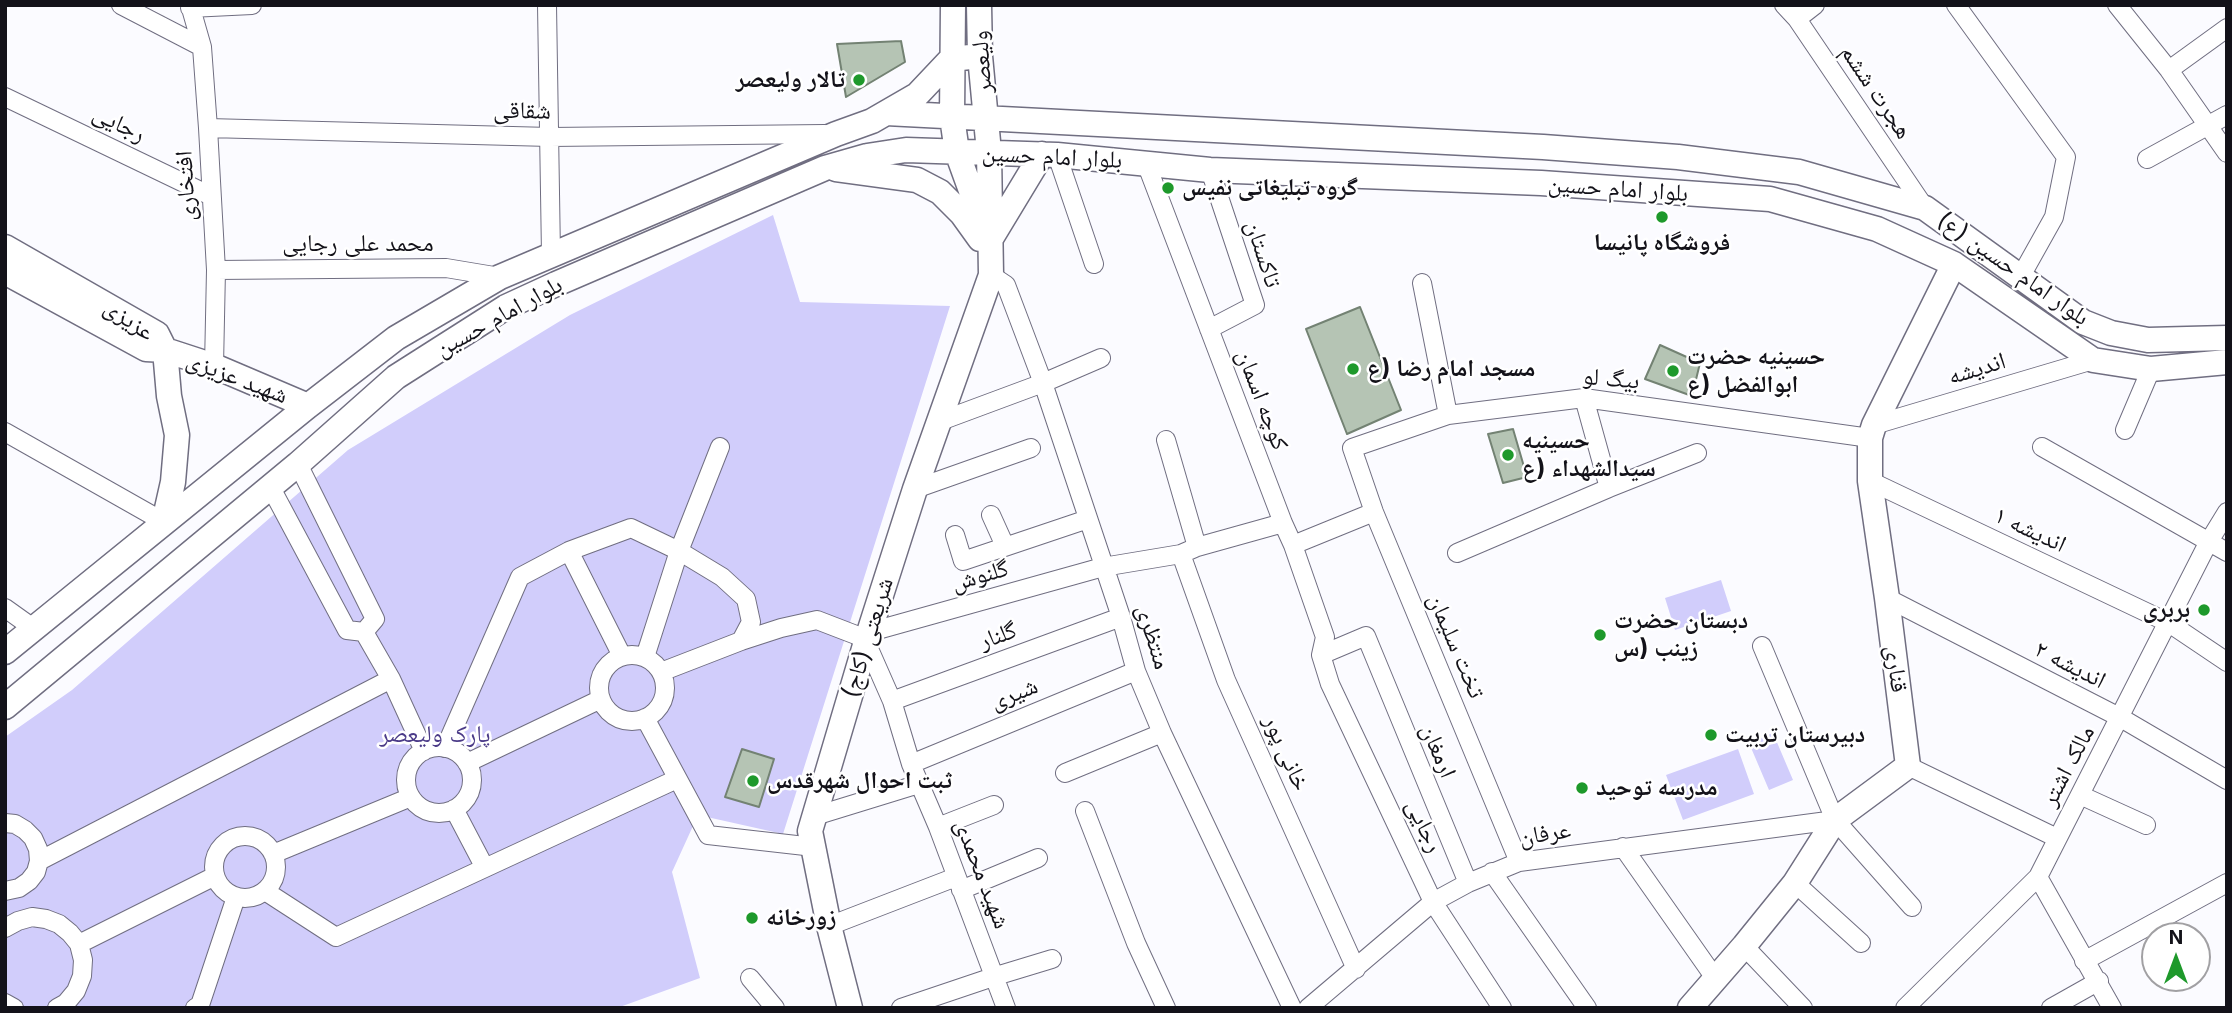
<!DOCTYPE html>
<html>
<head>
<meta charset="utf-8">
<style>
  body { margin:0 }
  #map { position:relative; width:2232px; height:1013px; overflow:hidden; background:#fbfbff; font-family:Inter,sans-serif }
  canvas { display:block }
  .frame { position:absolute; inset:0; border:7px solid #131219; pointer-events:none }
  .north { position:absolute; left:2141px; top:922px; width:70px; height:70px; box-sizing:border-box; background:#fff; border:2px solid #a1a0a3; border-radius:50%; rotate:0deg; font-size:19px; font-weight:700; line-height:28px; text-align:center; color:#131219 }
  .north::after { content:''; display:block; margin:auto; width:24px; height:32px; background:#1e992b; clip-path:polygon(50% 0,100% 100%,50% 72%,0 100%) }
</style>
</head>
<body>
<div id="map">
<canvas width="2232" height="1013"></canvas>
<div class="frame"></div>
<div class="north">N</div>
</div>
<script>
const g = document.querySelector('canvas').getContext('2d');
g.lineJoin = 'round';
function fill(path, color) { g.fillStyle = color; g.fill(path, 'evenodd'); }
const toPath = rows => new Path2D(rows.map(r => 'M' + r).join(''));
function strokePath(path, color, width, dash) { g.strokeStyle = color; g.lineWidth = width; g.lineCap = dash ? 'butt' : 'round'; g.setLineDash(dash || []); g.stroke(path); }
function label(font, color, halo, rows, align = 'center') {
  g.font = font + ' Inter,"Noto Naskh Arabic",sans-serif'; g.lineWidth = 5; g.setLineDash([]); g.textBaseline = 'middle'; g.strokeStyle = halo; g.fillStyle = color; for (const [text, x, y, turn = 0] of rows) {
    g.save(); g.translate(x, y); g.rotate((+turn || 0) * Math.PI / 180); g.textAlign = isNaN(turn) ? turn : align; if (halo) g.strokeText(text, 0, 0); g.fillText(text, 0, 0); g.restore();
  }
}
fill(toPath([
  [773,215,800,302,950,306,783,834,698,815,672,872,700,978,617,1008,5,1008,5,737,72,690,348,450,570,315],
  [1721,580,1731,611,1675,630,1665,598],
  [1773,733,1793,780,1769,790,1749,743],
  [1738,749,1754,794,1683,820,1666,775]
]), '#d1cdfb');
const building = toPath([
  [901,41,905,62,846,97,837,44,901,41],
  [1360,307,1401,410,1347,434,1306,329,1360,307],
  [1660,345,1700,363,1692,396,1645,379,1660,345],
  [1513,429,1527,477,1503,483,1488,434,1513,429],
  [742,749,774,759,759,807,725,797,742,749]
]);
fill(building, '#b5c4b4');
strokePath(building, '#738273', 2);
const street = toPath([
  [121,5,202,47],
  [190,5,202,47,208,128,216,270,214,366],
  [547,5,551,255],
  [1784,5,1797,19,1925,208],
  [1956,5,2066,157,2054,217,2021,276],
  [2117,5,2169,70,2227,153],
  [190,8,252,5],
  [1797,19,1815,5],
  [2169,70,2227,28],
  [5,97,211,196],
  [208,128,550,137,825,134],
  [1057,155,1094,264],
  [2147,159,2227,115],
  [1146,163,1283,523,1293,545,1325,637,1321,655,1330,684,1433,902,1502,1008],
  [216,270,446,268,500,277],
  [991,275,1006,285,1043,383,1121,617,1136,671,1162,733,1292,1008],
  [1422,283,1448,415],
  [1209,329,1255,305,1210,170],
  [938,422,1043,383,1101,358],
  [1874,425,2093,360],
  [2125,430,2151,369],
  [5,432,164,522],
  [1166,440,1197,547],
  [2042,447,2227,552],
  [298,464,375,619,364,632,391,679,424,751],
  [1870,481,2169,623,2227,662],
  [270,486,347,630,364,632],
  [1609,488,1697,453],
  [915,489,1031,448],
  [991,515,1005,546],
  [955,535,963,561,1088,519],
  [1293,545,1374,512],
  [1457,553,1609,488,1584,398],
  [1181,554,1226,680,1356,969],
  [1887,598,2121,718,2227,780],
  [5,608,33,628],
  [870,632,1103,567,1181,554,1197,547,1283,523],
  [741,641,781,628,817,620,856,635,866,642,892,701,911,764,938,827,1006,1008],
  [1762,646,1835,820,1912,907],
  [1321,655,1366,636,1468,883],
  '599 688a33 33 0 1 1 66 0a33 33 0 1 1-66 0Z',
  [622,656,569,551,631,528,679,551,722,577,746,599,751,622,741,641,661,672],
  [645,657,679,551,720,447],
  [892,701,1121,617],
  [645,718,708,835,814,847],
  '406 780a33 33 0 1 1 66 0a33 33 0 1 1-66 0Z',
  [445,748,520,577,569,551],
  [467,763,601,699],
  [911,764,1136,671],
  [1908,766,2057,838],
  [1065,773,1162,733],
  [2080,795,2146,825],
  [454,809,485,868],
  [1085,811,1136,943,1166,1008],
  [815,816,919,784],
  [5,823,15,824,25,830,33,838,38,849,39,861,36,872,29,881,19,888,5,891],
  [938,827,994,805],
  '214 867a31 31 0 1 1 62 0a31 31 0 1 1-62 0Z',
  [1623,847,1715,978],
  [273,854,411,797],
  [39,861,391,679],
  [1519,862,1374,512,1352,448,1448,415,1584,398,1870,438],
  [1492,872,1587,1008],
  [2038,877,2112,1008],
  [1795,883,1861,943],
  [961,890,1038,858],
  [265,891,336,937,677,779],
  [829,926,956,877],
  [5,928,18,921,32,917,46,919,59,924,70,933,79,944,83,960,82,976,76,991,66,1003,57,1008],
  [79,944,215,876],
  [1744,946,1803,1008],
  [2084,961,2227,883],
  [750,978,775,1008],
  [5,1003,14,1008],
  [195,1008,200,1005,236,897],
  [901,1008,996,976,1052,959],
  [1308,1008,1433,902,1468,883,1519,862,1835,820],
  [1905,1008,2038,877,2208,543,2227,512],
  [2051,1008,2099,981]
]);
const secondary = toPath([
  [953,5,952,117,957,152,983,224],
  [886,113,1543,147,1678,157,1799,172,1925,208,2083,322,2111,333,2148,340,2227,338],
  [836,169,917,180,940,192,962,214,980,239],
  [990,240,1042,154],
  [5,247,157,334,165,350,169,396,177,435,173,482,164,522],
  [5,272,146,349,165,350,214,366,308,406],
  [5,652,308,406,396,338,500,277,836,134,872,121,917,95,951,59,980,56],
  [5,707,298,464,396,377,506,307,556,284,825,168,867,156,906,150,1057,155,1210,170,1541,183,1770,199,1877,229,1954,264,2093,360,2151,369,2227,362],
  [850,1008,829,926,810,831,866,642,915,489,991,275,989,152,980,56,979,5],
  [1690,1008,1744,946,1795,883,1835,820,1908,766,1887,598,1870,481,1870,438,1874,425,1954,264]
]);
strokePath(street, '#706e81', 20);
strokePath(secondary, '#706e81', 27);
strokePath(street, '#fff', 18);
strokePath(secondary, '#fff', 24);
for (const [x, y, r, color] of [
  [859,80,7,"#1e992b"],
  [1168,188,7,"#1e992b"],
  [1662,217,7,"#1e992b"],
  [1353,369,7,"#1e992b"],
  [1673,371,7,"#1e992b"],
  [1508,455,7,"#1e992b"],
  [2204,610,7,"#1e992b"],
  [1600,635,7,"#1e992b"],
  [1711,735,7,"#1e992b"],
  [753,781,7,"#1e992b"],
  [1582,788,7,"#1e992b"],
  [752,918,7,"#1e992b"]
]) { const dot = new Path2D(); dot.arc(x, y, r, 0, 2 * Math.PI); g.fillStyle = color; g.fill(dot); strokePath(dot, '#fff', 2.5); }
label('24px', '#131219', '#fff', [
  ["ولیعصر",982,62,-94],
  ["هجرت ششم",1876,92,56],
  ["شقاقی",522,111,1],
  ["رجایی",119,124,26],
  ["بلوار امام حسین",1052,157,3],
  ["افتخاری",186,186,-93],
  ["بلوار امام حسین",1618,189,4],
  ["محمد علی رجایی",358,244],
  ["تاکستان",1263,254,72],
  ["بلوار امام حسین (ع)",2013,269,35],
  ["بلوار امام حسین",499,317,-29],
  ["عزیزی",129,320,34],
  ["اندیشه",1977,369,-17],
  ["شهید عزیزی",237,378,21],
  ["بیگ لو",1611,379,5],
  ["کوچه اسمان",1262,400,69],
  ["اندیشه ۱",2030,530,25],
  ["گلنوش",980,576,-16],
  ["گلنار",998,636,-20],
  ["منتظری",1153,637,73],
  ["شریعتی (کاج)",868,638,-73],
  ["تخت سلیمان",1456,646,67],
  ["اندیشه ۲",2070,665,27],
  ["قناری",1896,669,83],
  ["شیری",1014,694,-22],
  ["ارمغان",1438,751,67],
  ["خانی پور",1286,753,66],
  ["مالک اشتر",2068,766,-62],
  ["رجایی",1424,826,65],
  ["عرفان",1545,834,-9],
  ["شهید محمدی",982,874,69]
]);
label('bold 24px', '#131219', '#fff', [
  ["تالار ولیعصر",845,80,"right"],
  ["گروه تبلیغاتی نفیس",1182,188],
  ["فروشگاه پانیسا",1662,243,"center"],
  ["حسینیه حضرت",1687,357],
  ["ابوالفضل (ع",1687,385],
  ["مسجد امام رضا (ع",1367,369],
  ["حسینیه",1522,441],
  ["سیدالشهداء (ع",1522,469],
  ["بربری",2190,610,"right"],
  ["دبستان حضرت",1614,621],
  ["زینب (س",1614,649],
  ["دبیرستان تربیت",1725,735],
  ["ثبت احوال شهرقدس",767,781],
  ["مدرسه توحید",1596,788],
  ["زورخانه",766,918]
], 'left');
label('24px', '#4b3b88', '#fff', [
  ["پارک ولیعصر",435,735]
]);
</script>
</body>
</html>
